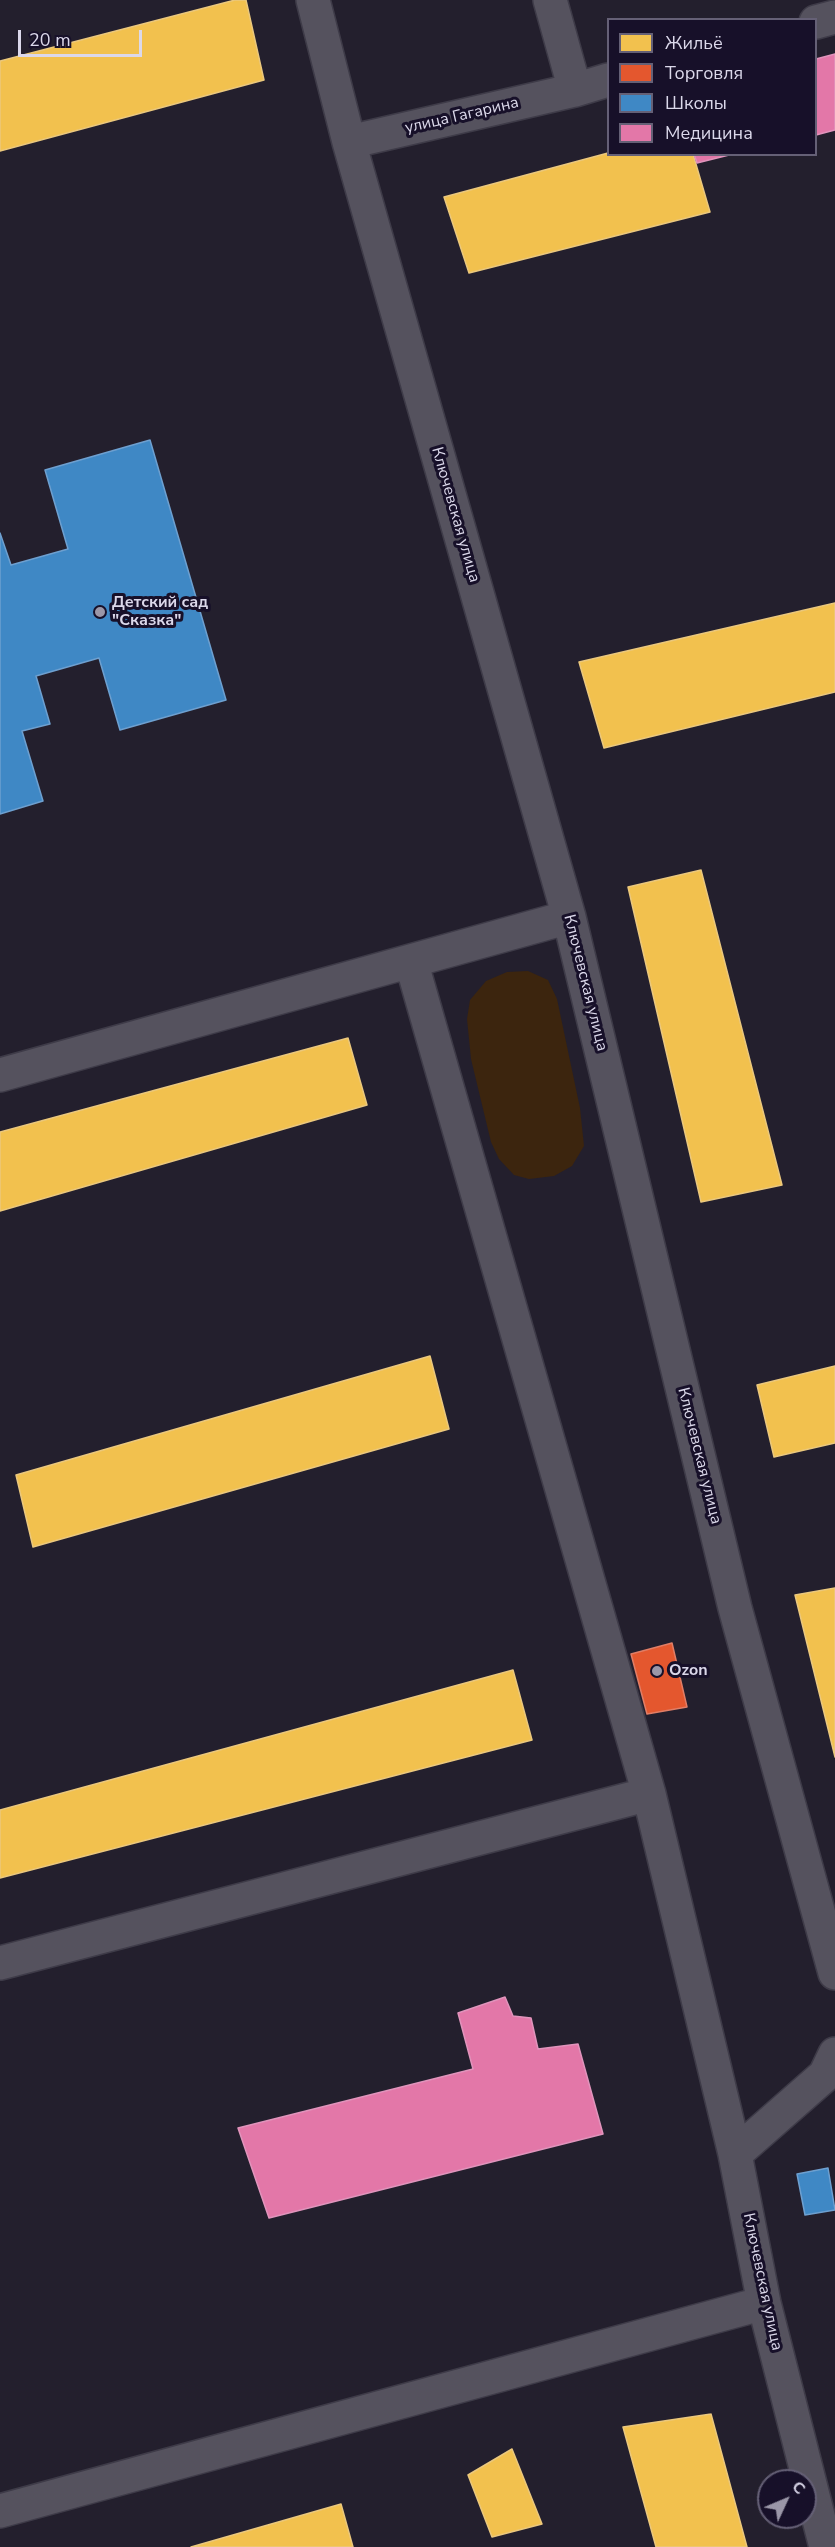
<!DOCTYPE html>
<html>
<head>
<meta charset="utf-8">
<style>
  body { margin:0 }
  #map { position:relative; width:835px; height:2547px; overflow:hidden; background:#231f2d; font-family:"Nunito Sans",sans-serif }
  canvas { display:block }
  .legend { position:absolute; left:607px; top:18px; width:210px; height:138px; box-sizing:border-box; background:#171029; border:2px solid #656076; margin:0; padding:8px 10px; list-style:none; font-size:18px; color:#dbd8ea }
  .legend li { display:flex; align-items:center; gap:12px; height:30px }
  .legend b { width:30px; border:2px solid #656076 }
  .north { position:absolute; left:757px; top:2469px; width:60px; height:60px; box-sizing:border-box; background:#171029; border:2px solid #656076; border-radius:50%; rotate:46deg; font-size:16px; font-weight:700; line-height:24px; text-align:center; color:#dbd8ea }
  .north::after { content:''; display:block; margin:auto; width:21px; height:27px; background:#9b97a8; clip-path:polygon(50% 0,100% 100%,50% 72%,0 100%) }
  .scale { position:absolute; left:18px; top:30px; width:124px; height:27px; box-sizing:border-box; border:3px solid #dbd8ea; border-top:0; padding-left:8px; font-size:18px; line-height:21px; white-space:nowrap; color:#dbd8ea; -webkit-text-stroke:4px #171029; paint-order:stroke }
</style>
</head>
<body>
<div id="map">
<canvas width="835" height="2547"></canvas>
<ul class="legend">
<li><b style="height:16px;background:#f2c14e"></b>Жильё</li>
<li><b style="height:16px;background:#e4572e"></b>Торговля</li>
<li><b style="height:16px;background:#3f88c5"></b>Школы</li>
<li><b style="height:16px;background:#e377a8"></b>Медицина</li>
</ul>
<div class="north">С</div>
<div class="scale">20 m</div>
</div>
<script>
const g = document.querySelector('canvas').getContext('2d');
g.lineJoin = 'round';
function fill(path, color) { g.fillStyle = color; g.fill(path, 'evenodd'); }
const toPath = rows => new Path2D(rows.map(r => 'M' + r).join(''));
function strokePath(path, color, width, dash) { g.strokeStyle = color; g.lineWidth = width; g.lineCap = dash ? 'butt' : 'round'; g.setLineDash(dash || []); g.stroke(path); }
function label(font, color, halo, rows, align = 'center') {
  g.font = font + ' "Nunito Sans",sans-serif'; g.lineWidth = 6; g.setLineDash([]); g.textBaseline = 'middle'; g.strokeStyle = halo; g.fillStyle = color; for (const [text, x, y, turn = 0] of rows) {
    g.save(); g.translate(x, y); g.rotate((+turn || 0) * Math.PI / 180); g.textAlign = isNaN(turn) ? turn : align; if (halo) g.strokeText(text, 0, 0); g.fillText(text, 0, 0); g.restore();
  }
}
fill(toPath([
  [528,971,548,980,557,999,580,1108,584,1146,572,1166,554,1176,529,1179,514,1175,499,1159,491,1142,471,1059,467,1019,470,1000,486,981,507,972]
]), '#3c250e');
const homes = toPath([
  [235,0,246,0,264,80,0,151,0,61,235,0],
  [608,153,693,154,710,212,469,273,444,197,608,153],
  [835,603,835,692,604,748,579,662,835,603],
  [701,870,782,1185,701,1202,628,887,701,870],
  [348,1038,367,1105,0,1211,0,1132,348,1038],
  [430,1356,449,1429,33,1547,16,1475,430,1356],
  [835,1366,835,1443,774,1457,757,1385,835,1366],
  [835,1588,835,1757,795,1595,835,1588],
  [513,1670,532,1740,0,1878,0,1810,513,1670],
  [711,2414,747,2547,656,2547,623,2427,711,2414],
  [512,2449,542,2524,492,2537,468,2475,512,2449],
  [341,2504,353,2547,191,2547,341,2504]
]);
fill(homes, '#f2c14e');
strokePath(homes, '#ebc87d', 1.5);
const shops = toPath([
  [672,1643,687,1707,647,1714,631,1654,672,1643]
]);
fill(shops, '#e4572e');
strokePath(shops, '#e17e66', 1.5);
const schools = toPath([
  [150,440,226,700,120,730,99,658,36,676,50,724,22,731,43,801,0,814,0,533,11,565,68,549,45,470,150,440],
  [828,2168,835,2210,805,2215,797,2174,828,2168]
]);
fill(schools, '#3f88c5');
strokePath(schools, '#6ea0d0', 1.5);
const health = toPath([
  [835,54,835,130,816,135,816,59,835,54],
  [694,154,733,154,697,163,694,154],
  [505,1997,513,2016,531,2018,538,2049,578,2044,603,2134,269,2218,238,2128,473,2069,458,2013,505,1997]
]);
fill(health, '#e377a8');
strokePath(health, '#e194bc', 1.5);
const minor = toPath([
  [313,0,349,142,569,917,735,1608,835,1973],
  [550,0,575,90,608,80],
  [816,22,835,17],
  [349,142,575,90],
  [411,961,649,1794,735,2154,764,2303,826,2547],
  [0,1075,569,917],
  [0,1963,649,1794],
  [735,2154,825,2075,835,2054],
  [0,2511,764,2303]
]);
strokePath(minor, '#3e3b48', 36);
strokePath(minor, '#55525e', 33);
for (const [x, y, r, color] of [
  [100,612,6,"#9b97a8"],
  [657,1671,6,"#9b97a8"]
]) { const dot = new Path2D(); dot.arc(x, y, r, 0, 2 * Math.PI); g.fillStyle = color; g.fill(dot); strokePath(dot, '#171029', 2); }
label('16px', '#dbd8ea', '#171029', [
  ["улица Гагарина",462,116,-13],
  ["Ключевская улица",455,515,74],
  ["Ключевская улица",585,983,76],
  ["Ключевская улица",699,1456,76],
  ["Ключевская улица",762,2282,78]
]);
label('bold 16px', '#dbd8ea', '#171029', [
  ["Детский сад",112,603],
  ["\"Сказка\"",112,621],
  ["Ozon",669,1671]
], 'left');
</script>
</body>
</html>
